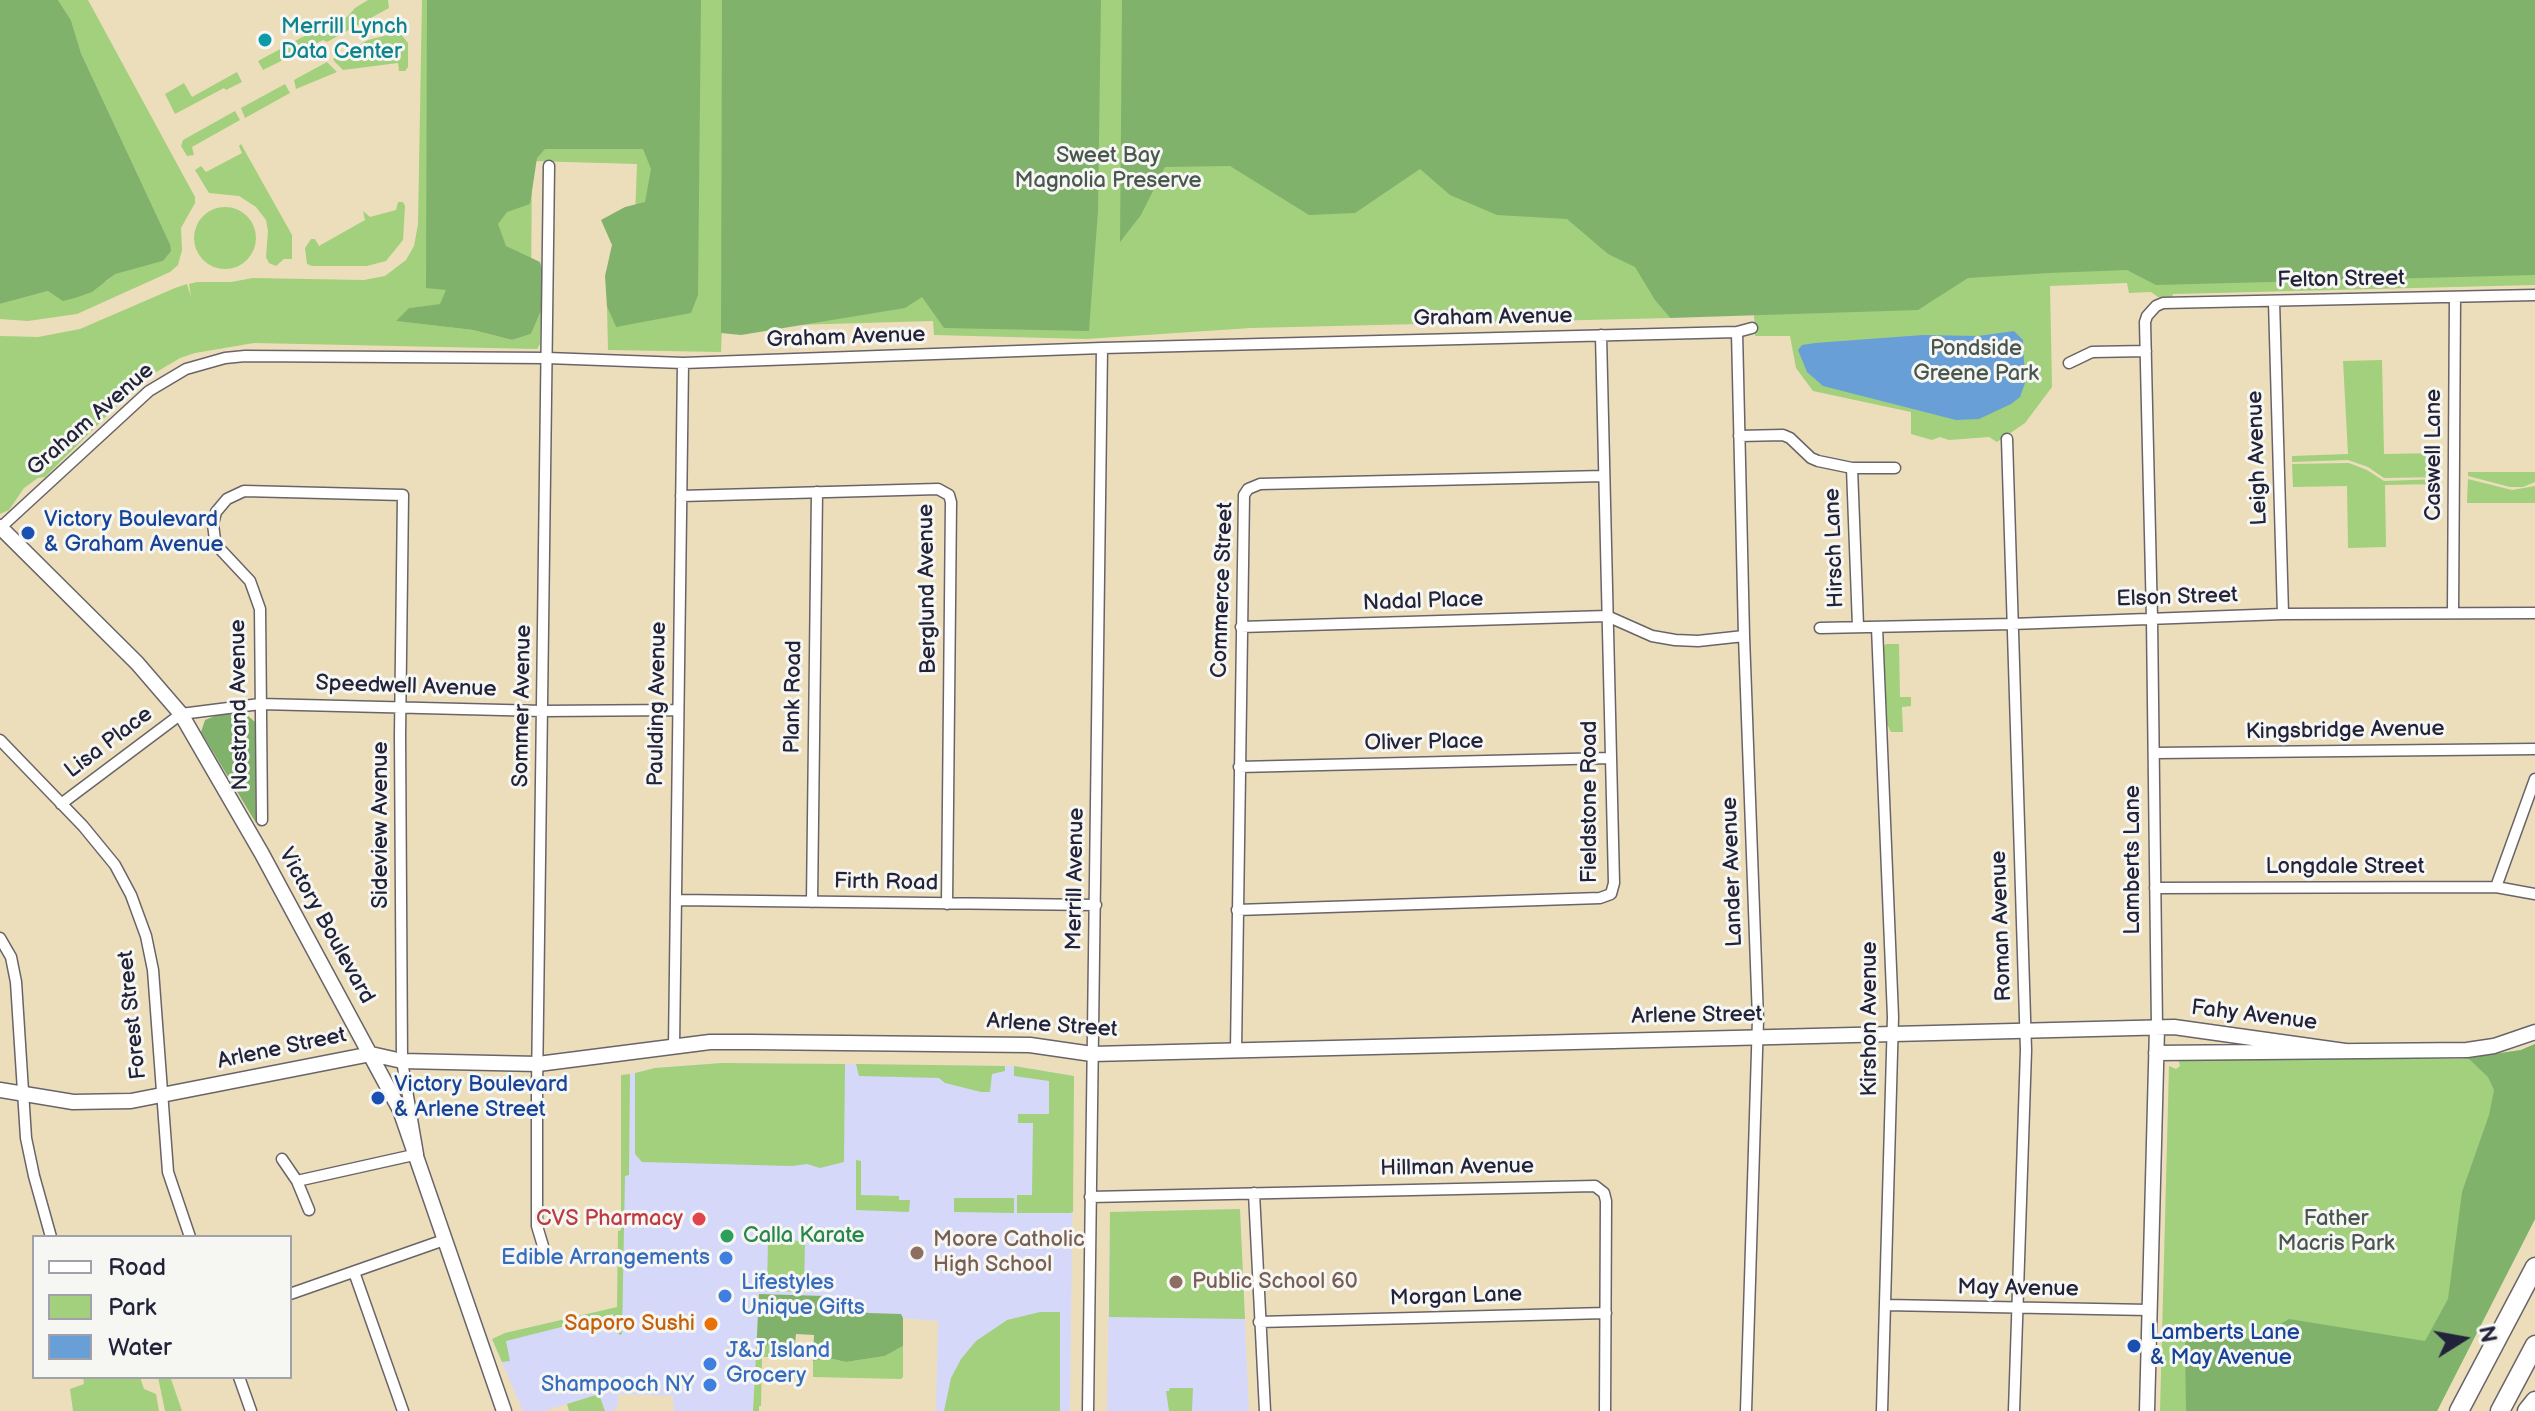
<!DOCTYPE html>
<html>
<head>
<meta charset="utf-8">
<style>
  body { margin:0 }
  #map { position:relative; width:2535px; height:1411px; overflow:hidden; background:#ecdebb; font-family:"Balsamiq Sans",sans-serif }
  canvas { display:block }
  .legend { position:absolute; left:32px; top:1235px; width:260px; height:144px; box-sizing:border-box; background:#f6f6f2; border:2px solid #a1a1a9; margin:0; padding:10px 14px; list-style:none; font-size:24px; color:#22223b }
  .legend li { display:flex; align-items:center; gap:16px; height:40px }
  .legend b { width:40px; border:2px solid #a1a1a9 }
  .north { position:absolute; left:2423px; top:1299px; width:80px; height:80px; -webkit-text-stroke:6px #f6f6f2; paint-order:stroke; rotate:79deg; font-size:22px; font-weight:700; line-height:32px; text-align:center; color:#22223b }
  .north::after { content:''; display:block; margin:auto; width:28px; height:36px; background:#22223b; clip-path:polygon(50% 0,100% 100%,50% 72%,0 100%) }
</style>
</head>
<body>
<div id="map">
<canvas width="2535" height="1411"></canvas>
<ul class="legend">
<li><b style="height:10px;background:#fff"></b>Road</li>
<li><b style="height:22px;background:#a2d07d"></b>Park</li>
<li><b style="height:22px;background:#689fd6"></b>Water</li>
</ul>
<div class="north">N</div>
</div>
<script>
const g = document.querySelector('canvas').getContext('2d');
g.lineJoin = 'round';
function fill(path, color) { g.fillStyle = color; g.fill(path, 'evenodd'); }
const toPath = rows => new Path2D(rows.map(r => 'M' + r).join(''));
function strokePath(path, color, width, dash) { g.strokeStyle = color; g.lineWidth = width; g.lineCap = dash ? 'butt' : 'round'; g.setLineDash(dash || []); g.stroke(path); }
function label(font, color, halo, rows, align = 'center') {
  g.font = font + ' "Balsamiq Sans",sans-serif'; g.lineWidth = 6; g.setLineDash([]); g.textBaseline = 'middle'; g.strokeStyle = halo; g.fillStyle = color; for (const [text, x, y, turn = 0] of rows) {
    g.save(); g.translate(x, y); g.rotate((+turn || 0) * Math.PI / 180); g.textAlign = isNaN(turn) ? turn : align; if (halo) g.strokeText(text, 0, 0); g.fillText(text, 0, 0); g.restore();
  }
}
fill(toPath([
  [722,1063,1014,1066,1074,1076,1070,1411,936,1411,938,1321,903,1318,901,1314,868,1313,855,1307,826,1306,826,1296,759,1294,753,1411,674,1411,673,1396,619,1394,617,1407,613,1411,605,1411,599,1394,544,1411,523,1411,492,1339,505,1333,617,1307,622,1175,629,1175,630,1074,655,1068],
  [1240,1209,1249,1411,1107,1411,1110,1212]
]), '#d5d8f9');
fill(toPath([
  [58,0,88,0,195,197,195,203,181,228,182,250,178,265,170,272,77,314,28,321,0,319,0,304,48,291,57,295,107,281,115,273,163,261,170,244,81,53,71,20],
  [368,0,388,0,389,8,327,42,323,40,263,70,258,61,336,19,347,17,355,8],
  [422,0,2535,0,2535,285,2173,294,2172,297,2158,297,2151,292,2129,293,2127,283,2050,286,2052,387,2025,423,1997,442,1989,437,1949,440,1940,437,1932,440,1911,434,1911,412,1813,391,1796,368,1790,336,1755,336,1754,315,1656,300,1670,318,1251,328,1086,339,934,335,933,321,722,327,721,352,608,350,607,307,616,327,633,275,637,164,532,161,531,293,410,308,398,321,473,330,512,340,531,334,541,311,540,344,537,349,254,343,195,353,180,358,143,380,45,477,38,478,24,488,9,510,0,514,0,336,38,337,80,329,175,288,187,284,191,297,189,284,197,282,231,282,253,278,364,280,385,276,406,260,414,246,418,224],
  [399,32,408,43,408,67,405,71,399,71,398,63,343,70,335,62,333,59,368,40],
  [327,62,337,72,296,89,294,80],
  [237,72,242,82,226,90,224,88,175,114,165,94,184,83,192,97],
  [285,84,290,93,245,118,241,108],
  [235,111,240,120,192,147,194,155,187,156,181,146,183,140],
  [241,144,292,235,292,259,284,259,276,266,269,263,266,257,268,231,266,220,256,207,239,196,209,193,195,170,201,166,206,172,242,153,239,146],
  [398,202,403,202,405,206,403,240,386,261,367,266,312,266,307,264,305,248,311,239,315,239,319,246,365,220,363,211,370,217,396,210],
  '194 238a31 31 0 1 1 62 0a31 31 0 1 1-62 0Z',
  [2382,360,2384,454,2440,453,2440,477,2384,478,2368,467,2348,460,2292,462,2292,456,2348,454,2343,361],
  [2349,463,2367,470,2384,481,2439,479,2440,484,2385,485,2386,547,2348,548,2347,486,2293,487,2292,464],
  [2468,472,2535,472,2535,482,2523,487,2510,487,2468,476],
  [2468,479,2512,490,2535,486,2535,503,2467,503],
  [1886,644,1899,644,1900,697,1911,697,1911,706,1902,707,1903,732,1891,732,1887,724,1884,646],
  [2535,1044,2535,1219,2437,1411,2160,1411,2169,1066,2176,1069,2180,1066,2178,1058,2461,1059,2521,1050],
  [722,1063,845,1064,844,1162,820,1168,807,1164,792,1166,642,1162,635,1154,635,1073,655,1068],
  [856,1064,1005,1066,1005,1071,992,1074,990,1092,981,1092,945,1083,939,1078,859,1076],
  [1014,1066,1074,1076,1073,1212,1070,1213,1017,1213,1017,1195,1032,1195,1033,1123,1018,1123,1018,1114,1049,1114,1049,1081,1014,1076],
  [630,1074,629,1175,625,1176,622,1334,619,1335,613,1314,506,1341,510,1361,502,1362,492,1339,505,1333,617,1307,618,1231,621,1230,621,1075],
  [856,1160,861,1161,861,1195,899,1196,899,1200,910,1200,909,1212,856,1210],
  [954,1198,1014,1198,1014,1213,954,1212],
  [1240,1209,1245,1319,1109,1317,1110,1212],
  [768,1240,805,1241,804,1292,767,1291],
  [1040,1312,1060,1312,1060,1411,944,1411,951,1378,961,1359,976,1341,1007,1320],
  [778,1344,777,1357,762,1357,761,1406,759,1406,759,1411,753,1411,756,1354,766,1345],
  [903,1346,903,1377,901,1379,813,1377,813,1361,828,1358,846,1362,885,1356],
  [83,1377,140,1377,144,1389,156,1394,159,1411,73,1411,70,1389,84,1384],
  [158,1377,171,1379,182,1411,165,1411],
  [1170,1388,1193,1388,1192,1411,1169,1411,1166,1391,1169,1391],
  [599,1394,605,1411,569,1411,567,1404]
]), '#a2d07d');
fill(toPath([
  [0,0,58,0,71,20,81,53,101,96,170,244,171,251,163,261,115,274,92,292,75,298,63,301,48,291,0,304],
  [427,0,701,0,698,295,691,313,616,327,607,307,605,276,612,245,601,220,625,207,645,202,651,169,643,149,545,149,537,158,530,204,507,212,498,224,506,246,540,262,544,277,541,311,531,334,512,340,473,330,396,321,409,308,440,304,446,290,426,288],
  [722,0,1101,0,1098,211,1089,331,944,328,922,297,905,308,741,335,721,333],
  [1122,0,2535,0,2535,275,2156,285,2127,270,2049,273,1968,278,1918,310,1670,318,1655,300,1635,267,1608,254,1567,219,1497,215,1450,195,1420,169,1355,213,1309,215,1230,166,1165,167,1141,215,1120,242],
  [222,713,247,715,255,722,256,823,201,732,205,720],
  [2535,1044,2535,1219,2437,1411,2186,1411,2185,1343,2188,1338,2200,1335,2238,1341,2261,1335,2289,1319,2425,1341,2448,1299,2462,1192,2489,1115,2494,1090,2488,1077,2468,1058,2521,1050],
  [759,1294,826,1296,826,1306,855,1307,868,1313,901,1314,903,1318,903,1346,885,1356,846,1362,828,1358,813,1361,814,1335,796,1334,795,1344,766,1345,756,1354]
]), '#81b26c');
fill(toPath([
  [2014,331,2023,340,2025,383,2020,397,2011,404,1979,419,1956,420,1823,386,1807,372,1798,350,1802,345,1815,343,1923,335,1978,336]
]), '#689fd6');
const street = toPath([
  [2274,301,2283,614],
  [1737,332,1744,636,1758,1019,1746,1411],
  [2069,363,2092,352,2146,351],
  [1739,436,1783,435,1790,438,1811,458,1818,461,1852,468,1895,468],
  [2007,439,2026,1050,2014,1411],
  [1852,468,1858,626],
  [681,496,938,489,949,495,951,502,947,904],
  [0,528,149,391,186,369,225,358,245,356,547,358,683,363,1102,348,1737,332,1752,328],
  [2453,612,2455,297],
  [1241,627,1607,616,1652,636,1675,640,1698,641,1744,636],
  [1877,627,1893,1017,1882,1411],
  [1820,628,2012,624,2283,614,2535,613],
  [0,740,83,826,115,865,131,895,146,936,153,970,168,1172,190,1237],
  [2155,753,2535,749],
  [1239,767,1611,758],
  [61,804,181,714,260,704,543,711,678,710],
  [262,820,260,609,250,581,220,549,215,540,213,524,216,512,227,499,244,491,403,495,400,735,402,1061,418,1154,297,1181],
  [2496,887,2535,779],
  [2155,888,2496,887,2535,894],
  [676,900,1096,905],
  [812,902,817,492],
  [1237,910,1600,898,1611,894,1614,883,1601,335],
  [0,938,11,957,16,982,26,1138,34,1176,51,1237],
  [2157,1028,2152,619,2145,322,2147,316,2156,306,2163,303,2535,295],
  [674,1047,683,363],
  [1236,1050,1244,495,1248,489,1260,484,1604,476],
  [282,1159,297,1181,309,1210],
  [1254,1193,1265,1411],
  [1090,1197,1595,1186,1604,1193,1606,1201,1605,1411],
  [543,1246,537,1226,537,1089,549,166],
  [354,1272,403,1411],
  [290,1294,444,1240],
  [1885,1305,2149,1310],
  [1259,1322,1606,1313],
  [239,1377,251,1411],
  [1088,1411,1102,348]
]);
const secondary = toPath([
  [0,527,137,663,181,714,262,854,400,1110,504,1411],
  [2156,1053,2467,1050,2494,1046,2535,1032],
  [0,1090,73,1102,131,1101,371,1054,402,1061,538,1064,710,1042,751,1042,1030,1045,1092,1054,2174,1027,2345,1051],
  [2147,1411,2157,1028]
]);
const highway = toPath([
  [2459,1411,2535,1267],
  [2500,1411,2535,1345],
  [2527,1411,2535,1401]
]);
strokePath(street, '#696468', 13);
strokePath(secondary, '#696468', 17);
strokePath(highway, '#696468', 21);
strokePath(street, '#fff', 10);
strokePath(secondary, '#fff', 14);
strokePath(highway, '#fff', 18);
for (const [x, y, r, color] of [
  [265,40,8,"#0f9aa8"],
  [28,533,8,"#1a4fb4"],
  [378,1098,8,"#1a4fb4"],
  [699,1219,8,"#e0444e"],
  [727,1236,8,"#2e9e5b"],
  [917,1253,8,"#8d6e63"],
  [726,1258,8,"#3f7fe0"],
  [1176,1282,8,"#8d6e63"],
  [725,1296,8,"#3f7fe0"],
  [711,1324,8,"#e8710a"],
  [2134,1346,8,"#1a4fb4"],
  [710,1364,8,"#3f7fe0"],
  [710,1385,8,"#3f7fe0"]
]) { const dot = new Path2D(); dot.arc(x, y, r, 0, 2 * Math.PI); g.fillStyle = color; g.fill(dot); strokePath(dot, '#f6f6f2', 3); }
label('22px', '#0d838f', '#f6f6f2', [
  ["Merrill Lynch",281,27],
  ["Data Center",281,52]
], 'left');
label('22px', '#48564f', '#f6f6f2', [
  ["Sweet Bay",1108,156],
  ["Magnolia Preserve",1108,181],
  ["Pondside",1976,349],
  ["Greene Park",1976,374],
  ["Father",2336,1219],
  ["Macris Park",2336,1244]
]);
label('22px', '#22223b', '#f6f6f2', [
  ["Felton Street",2341,280,-1],
  ["Graham Avenue",1493,318,-1],
  ["Graham Avenue",846,338,-2],
  ["Graham Avenue",91,420,-41],
  ["Caswell Lane",2434,455,-90],
  ["Leigh Avenue",2258,458,-92],
  ["Hirsch Lane",1835,548,-92],
  ["Berglund Avenue",928,589,-91],
  ["Commerce Street",1223,590,-88],
  ["Elson Street",2177,598,-2],
  ["Nadal Place",1423,602,-2],
  ["Speedwell Avenue",406,687,2],
  ["Plank Road",794,697,-89],
  ["Paulding Avenue",658,704,-89],
  ["Nostrand Avenue",240,705,-91],
  ["Sommer Avenue",523,706,-89],
  ["Kingsbridge Avenue",2345,731,-1],
  ["Lisa Place",109,743,-37],
  ["Oliver Place",1424,743,-1],
  ["Fieldstone Road",1590,802,-90],
  ["Sideview Avenue",381,825,-90],
  ["Lamberts Lane",2133,860,-90],
  ["Longdale Street",2345,867],
  ["Lander Avenue",1733,872,-92],
  ["Merrill Avenue",1076,879,-89],
  ["Firth Road",886,883,1],
  ["Victory Boulevard",326,926,61],
  ["Roman Avenue",2002,926,-92],
  ["Forest Street",133,1015,-96],
  ["Arlene Street",1697,1016,-1],
  ["Fahy Avenue",2254,1016,7],
  ["Kirshon Avenue",1870,1019,-90],
  ["Arlene Street",1052,1026,4],
  ["Arlene Street",282,1049,-12],
  ["Hillman Avenue",1457,1168,-1],
  ["May Avenue",2018,1289,1],
  ["Morgan Lane",1456,1297,-2]
]);
label('22px', '#164399', '#f6f6f2', [
  ["Victory Boulevard",44,520],
  ["& Graham Avenue",44,545],
  ["Victory Boulevard",394,1085],
  ["& Arlene Street",394,1110],
  ["Lamberts Lane",2150,1333],
  ["& May Avenue",2150,1358]
], 'left');
label('22px', '#be3a42', '#f6f6f2', [
  ["CVS Pharmacy",683,1219]
], 'right');
label('22px', '#27864d', '#f6f6f2', [
  ["Calla Karate",743,1236]
], 'left');
label('22px', '#785e54', '#f6f6f2', [
  ["Moore Catholic",933,1240],
  ["High School",933,1265],
  ["Public School 60",1192,1282]
], 'left');
label('22px', '#366cbe', '#f6f6f2', [
  ["Edible Arrangements",710,1258],
  ["Lifestyles",741,1283,"left"],
  ["Unique Gifts",741,1308,"left"],
  ["J&J Island",726,1351,"left"],
  ["Grocery",726,1376,"left"],
  ["Shampooch NY",694,1385]
], 'right');
label('22px', '#c56008', '#f6f6f2', [
  ["Saporo Sushi",695,1324]
], 'right');
</script>
</body>
</html>
